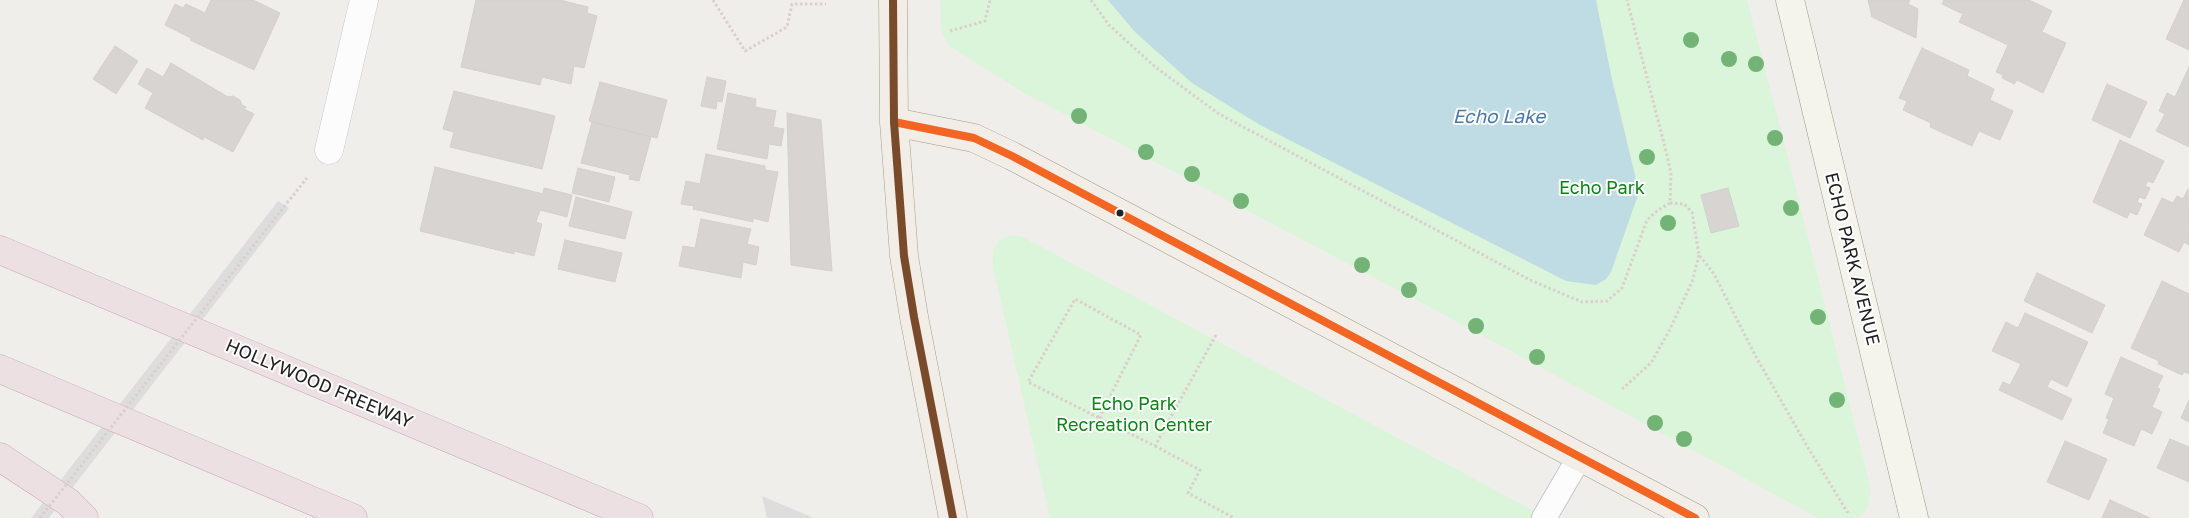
<!DOCTYPE html>
<html>
<head>
<meta charset="utf-8">
<style>
  body { margin:0 }
  canvas { display:block; background:#f0eeeb }
</style>
</head>
<body>
<canvas width="2189" height="518"></canvas>
<script>
const g = document.querySelector('canvas').getContext('2d');
g.lineJoin = 'round';
function fill(path, color) { g.fillStyle = color; g.fill(path, 'evenodd'); }
const toPath = rows => new Path2D(rows.map(r => 'M' + r).join(''));
function strokePath(path, color, width, dash) { g.strokeStyle = color; g.lineWidth = width; g.lineCap = dash ? 'butt' : 'round'; g.setLineDash(dash || []); g.stroke(path); }
function label(font, color, halo, rows, align = 'center') {
  g.font = font + ' "Golos Text",sans-serif'; g.lineWidth = 4; g.setLineDash([]); g.textBaseline = 'middle'; g.strokeStyle = halo; g.fillStyle = color; for (const [text, x, y, turn = 0] of rows) {
    g.save(); g.translate(x, y); g.rotate((+turn || 0) * Math.PI / 180); g.textAlign = isNaN(turn) ? turn : align; if (halo) g.strokeText(text, 0, 0); g.fillText(text, 0, 0); g.restore();
  }
}
fill(toPath([
  [940,0,1747,0,1795,185,1871,490,1868,508,1858,518,1818,518,1413,298,1024,93,949,46,941,30],
  [1011,235,1023,237,1547,518,1050,518,993,267,993,251,999,240]
]), '#daf5da');
fill(toPath([
  [1108,0,1596,0,1611,75,1639,192,1611,272,1606,279,1596,285,1566,281,1260,125,1192,83,1135,32]
]), '#bfdbe3');
fill(toPath([
  [278,201,289,208,49,518,31,518],
  [762,496,814,518,767,518]
]), '#dedddd');
const building = toPath([
  [211,0,253,0,280,13,254,70,190,40,191,38,165,25,175,4,183,8,186,4,205,13,211,0],
  [476,0,560,0,588,7,587,13,597,16,584,68,574,66,571,84,542,77,540,85,461,67,476,0],
  [1868,0,1910,0,1908,4,1918,9,1916,38,1872,17,1868,0],
  [1944,0,2029,0,2052,11,2042,32,2066,43,2043,93,2017,80,2014,84,2002,78,2003,75,1996,72,2008,45,1959,22,1963,14,1942,4,1944,0],
  [2184,0,2189,0,2189,50,2166,39,2184,0],
  [115,46,138,61,116,94,93,79,115,46],
  [1922,48,1969,70,1967,76,1994,89,1990,100,2013,111,2000,140,1979,131,1972,146,1930,127,1931,123,1903,110,1907,101,1899,98,1922,48],
  [171,63,228,97,233,96,240,100,242,105,246,107,244,109,254,114,233,152,204,137,203,140,145,108,153,93,138,84,147,68,163,77,171,63],
  [2189,67,2189,147,2156,131,2165,114,2159,111,2167,93,2175,97,2189,67],
  [707,77,726,81,722,102,717,101,716,109,701,106,707,77],
  [600,82,667,100,657,138,589,121,600,82],
  [2107,84,2147,102,2130,138,2092,120,2107,84],
  [454,91,555,116,542,169,450,147,454,132,443,129,454,91],
  [728,93,756,99,755,107,776,111,773,127,784,129,781,146,769,144,767,159,717,149,728,93],
  [787,113,821,120,832,271,791,265,787,113],
  [592,122,651,137,639,181,629,179,630,175,581,163,592,122],
  [2120,140,2164,161,2153,183,2148,181,2145,186,2150,188,2145,199,2139,197,2137,202,2142,204,2137,215,2130,212,2127,218,2093,202,2120,140],
  [706,154,765,166,765,170,778,172,768,222,753,218,753,222,693,209,694,206,681,204,686,181,700,184,706,154],
  [435,167,543,194,544,188,572,195,567,217,540,210,536,222,542,224,534,256,514,251,514,254,420,231,435,167],
  [578,168,615,177,609,202,572,193,578,168],
  [1728,188,1739,226,1711,233,1701,195,1728,188],
  [2188,189,2189,245,2184,242,2179,252,2144,235,2162,198,2173,203,2177,196,2183,199,2188,189],
  [576,197,632,212,625,239,569,226,576,197],
  [701,219,751,229,747,244,759,247,756,265,743,262,741,278,679,266,683,246,695,248,701,219],
  [565,240,622,253,615,282,558,269,565,240],
  [2037,273,2105,305,2092,333,2024,301,2037,273],
  [2162,281,2189,294,2189,374,2184,372,2182,375,2158,364,2159,361,2131,348,2162,281],
  [2025,313,2088,342,2067,387,2051,379,2047,387,2072,399,2062,420,1999,390,2003,382,2010,385,2021,364,1992,351,2006,322,2018,328,2025,313],
  [2121,357,2163,376,2157,388,2160,389,2152,407,2162,412,2152,434,2141,429,2134,446,2103,433,2109,419,2106,418,2114,398,2105,394,2121,357],
  [2189,400,2189,422,2181,418,2189,400],
  [2170,439,2189,447,2189,482,2157,468,2170,439],
  [2065,441,2107,459,2089,500,2047,482,2065,441],
  [2110,500,2150,518,2102,518,2110,500]
]);
fill(building, '#d7d4d2');
strokePath(building, '#d3d0cc', 1);
const lane = toPath([
  [1544,518,1579,458]
]);
const street = toPath([
  [329,150,364,0]
]);
const secondary = toPath([
  [1790,0,1914,518]
]);
const primary = toPath([
  [893,0,894,122,904,256,914,317,953,518],
  [894,122,974,138,1012,156,1695,518]
]);
const highway = toPath([
  [0,250,639,518],
  [0,369,353,518],
  [0,457,68,502,84,518]
]);
strokePath(lane, '#c9c8c7', 26);
strokePath(street, '#c9c8c7', 29);
strokePath(secondary, '#999a82', 29);
strokePath(primary, '#a79c86', 29);
strokePath(highway, '#c5a2ac', 29);
strokePath(toPath([
  [713,0,745,51,787,27,792,4,826,4],
  [1091,0,1109,25,1154,66,1219,114,1530,280,1582,302,1607,301,1622,288,1647,220,1657,211,1670,203,1671,174,1668,159,1627,0],
  [950,31,985,21,990,0],
  [287,203,307,178],
  [1670,203,1684,204,1692,212,1699,255,1714,274,1755,355,1807,446,1848,513],
  [1622,389,1651,363,1669,331,1692,282,1699,255],
  [1099,418,1141,335,1075,299,1028,382,1099,418,1155,446,1217,333],
  [1155,446,1200,470,1188,493,1234,518]
]), '#dccecd', 3, [2.5, 2.5]);
strokePath(lane, '#fdfcfc', 24);
strokePath(street, '#fdfcfc', 28);
strokePath(secondary, '#f4f4ed', 28);
strokePath(primary, '#f3ede7', 28);
strokePath(highway, '#ece0e2', 28);
strokePath(toPath([
  [40,518,287,203]
]), '#dccecd', 3, [2.5, 2.5]);
strokePath(toPath([
  [894,122,974,138,1012,156,1695,518]
]), '#f26522', 8);
strokePath(toPath([
  [893,0,894,122,904,256,914,317,953,518]
]), '#7a4b2a', 8);
g.fillStyle = '#73b476';
for (const [x, y] of [
  [1691,40],
  [1729,59],
  [1756,64],
  [1079,116],
  [1775,138],
  [1146,152],
  [1647,157],
  [1192,174],
  [1241,201],
  [1791,208],
  [1668,223],
  [1362,265],
  [1409,290],
  [1818,317],
  [1476,326],
  [1537,357],
  [1837,400],
  [1655,423],
  [1684,439]
]) { g.beginPath(); g.arc(x, y, 8, 0, 2 * Math.PI); g.fill(); }
for (const [x, y, r, color] of [
  [1120,213,4.5,"#222"]
]) { const dot = new Path2D(); dot.arc(x, y, r, 0, 2 * Math.PI); g.fillStyle = color; g.fill(dot); strokePath(dot, '#fff', 2); }
label('18px', '#0c8416', '#fff', [
  ["Echo Park",1602,188],
  ["Echo Park",1134,404],
  ["Recreation Center",1134,425]
]);
label('18px', '#222', '#fff', [
  ["ECHO PARK AVENUE",1852,259,76],
  ["HOLLYWOOD FREEWAY",319,384,23]
]);
label('italic 19px', '#4a7aab', '#fff', [
  ["Echo Lake",1499,117]
]);
</script>
</body>
</html>
